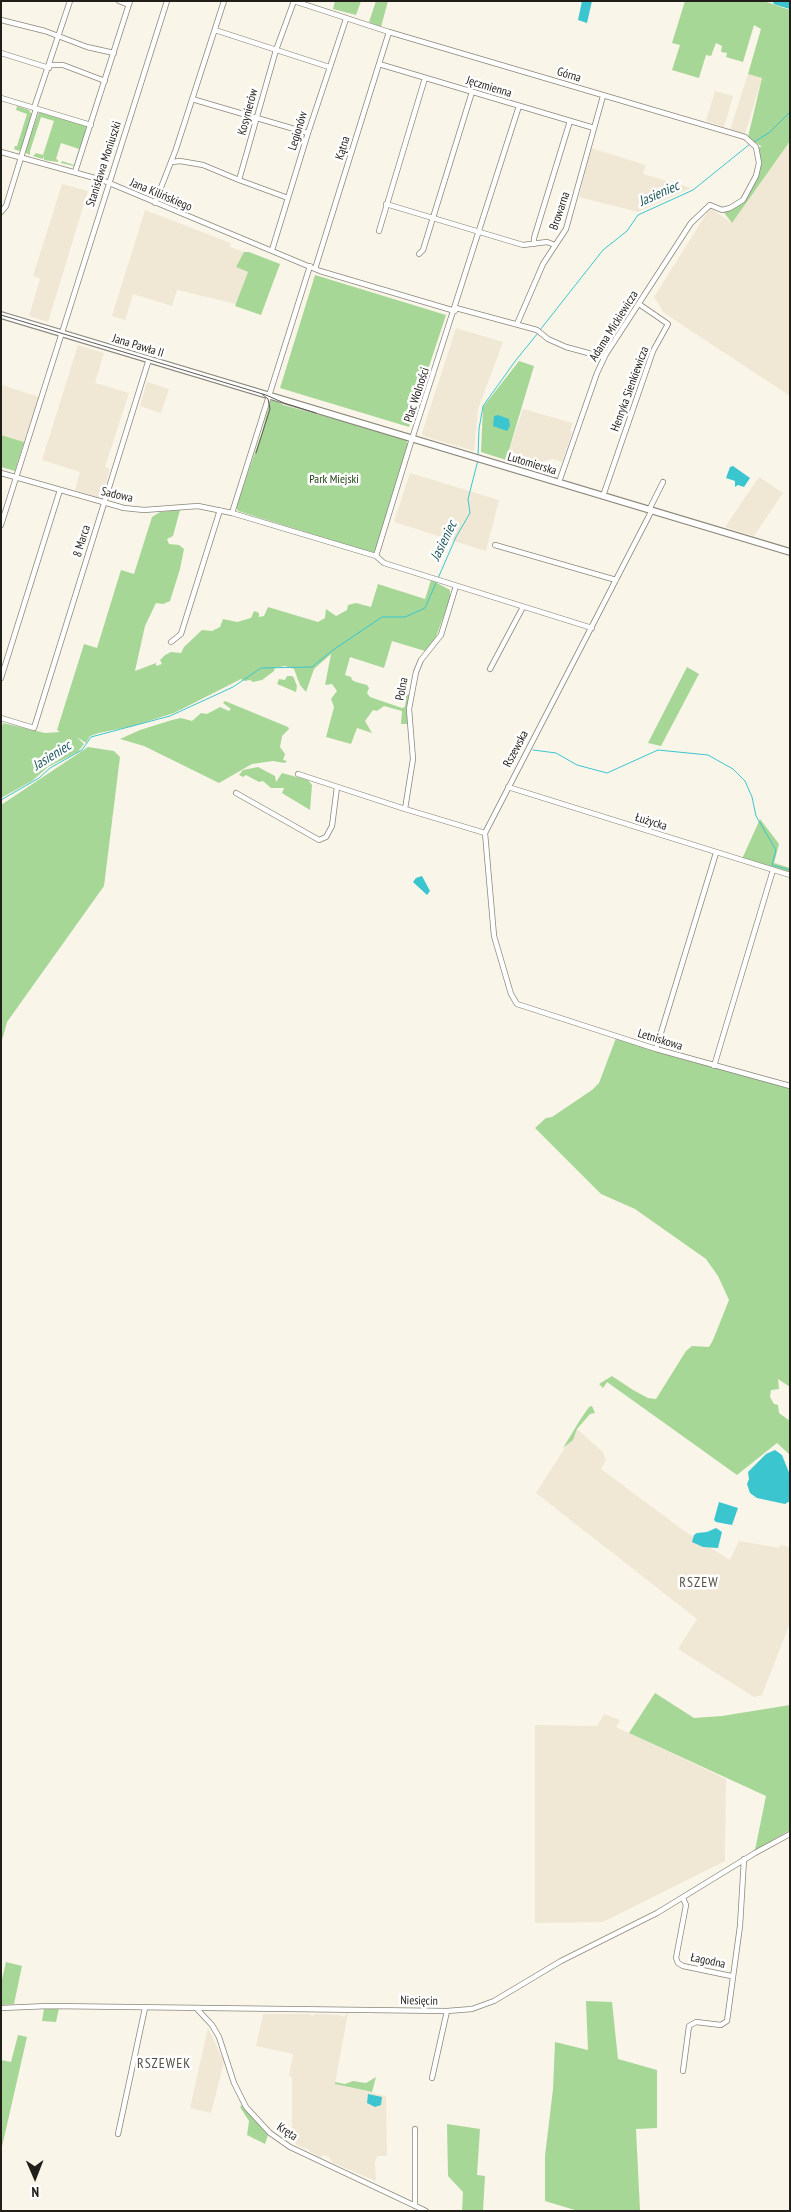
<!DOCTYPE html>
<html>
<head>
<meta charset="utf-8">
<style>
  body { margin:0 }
  #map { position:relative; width:791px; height:2212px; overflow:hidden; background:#faf5e9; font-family:"PT Sans Narrow",sans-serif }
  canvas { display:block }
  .frame { position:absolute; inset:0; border:2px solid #211f1a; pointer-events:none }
  .north { position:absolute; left:10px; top:2152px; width:50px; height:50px; -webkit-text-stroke:4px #fff; paint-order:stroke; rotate:179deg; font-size:14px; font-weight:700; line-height:20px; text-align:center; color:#211f1a }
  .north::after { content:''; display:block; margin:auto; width:18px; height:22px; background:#211f1a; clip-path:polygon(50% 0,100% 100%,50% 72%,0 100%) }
</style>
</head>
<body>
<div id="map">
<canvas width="791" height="2212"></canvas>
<div class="frame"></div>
<div class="north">N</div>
</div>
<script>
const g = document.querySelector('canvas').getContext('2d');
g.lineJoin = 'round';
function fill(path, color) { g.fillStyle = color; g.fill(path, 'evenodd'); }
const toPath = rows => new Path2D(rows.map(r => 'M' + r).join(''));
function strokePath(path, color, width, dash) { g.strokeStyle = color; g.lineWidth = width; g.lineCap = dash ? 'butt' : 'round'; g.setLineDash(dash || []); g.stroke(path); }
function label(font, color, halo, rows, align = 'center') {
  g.font = font + ' "PT Sans Narrow",sans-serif'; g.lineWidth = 5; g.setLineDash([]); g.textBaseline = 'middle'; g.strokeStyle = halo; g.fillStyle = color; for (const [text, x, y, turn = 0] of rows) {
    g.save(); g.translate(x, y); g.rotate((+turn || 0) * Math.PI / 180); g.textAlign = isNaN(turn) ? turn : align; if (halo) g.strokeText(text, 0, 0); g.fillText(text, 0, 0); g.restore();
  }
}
fill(toPath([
  [748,74,762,78,745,134,730,130],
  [715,91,733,96,724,127,706,121],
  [789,140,790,141,790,396,664,313,654,297,710,208,732,223],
  [591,148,646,165,643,174,691,188,638,212,579,197],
  [62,184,88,191,48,322,29,316,40,279,33,276],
  [145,210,231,243,230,247,244,252,236,267,248,272,236,304,177,290,172,306,133,294,125,320,112,316],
  [456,328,503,342,478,409,474,451,423,436,422,433],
  [78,345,104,353,95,383,129,393,105,467,110,469,102,497,99,498,75,490,80,472,42,460],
  [147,382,169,389,161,413,140,406],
  [2,385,39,397,24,442,1,435],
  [523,409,573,423,570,430,572,433,562,462,552,459,544,461,541,471,506,460],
  [410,473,499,500,486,551,394,522],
  [759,477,783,493,754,536,725,527],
  [577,1429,603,1452,606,1460,601,1469,683,1530,730,1560,739,1541,779,1548,780,1545,790,1547,790,1623,762,1695,754,1697,678,1649,697,1619,536,1493],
  [604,1714,620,1720,616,1727,726,1779,725,1861,603,1922,535,1923,535,1725,597,1726],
  [347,2013,348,2013,335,2084,386,2096,387,2156,377,2156,375,2162,376,2181,333,2163,329,2157,323,2155,322,2158,310,2152,310,2150,298,2146,292,2140,292,2077,289,2076,293,2054,256,2046,263,2014,309,2014,313,2016,315,2014,339,2015,344,2017],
  [208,2028,224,2062,211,2113,190,2108]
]), '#f0e8d5');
fill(toPath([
  [335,1,361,1,356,15,333,9],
  [376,1,388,1,381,27,369,22],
  [685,1,764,1,790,10,790,141,732,223,722,210,743,200,756,176,759,163,756,147,762,147,748,137,762,78,748,74,761,29,754,25,743,62,726,57,727,53,721,52,722,46,716,43,711,56,706,55,699,78,672,70,680,45,672,43],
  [17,106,29,110,32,115,22,149,19,151,14,149,15,146,17,146,27,114,16,110],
  [39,112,89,127,74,166,61,163,62,161,74,165,79,149,61,143,56,159,58,160,58,162,44,160,44,156,43,159,33,156,36,153,43,155,54,121,41,117,30,151,30,155,26,153,25,150],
  [244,252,249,252,280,264,261,315,235,306,248,272,236,267],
  [315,275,446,315,409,427,280,388],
  [519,361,534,366,506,460,481,452,483,407],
  [274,400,283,405,405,438,408,444,376,550,373,553,238,511,236,507,262,432,270,401],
  [1,435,24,442,15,471,1,467],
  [180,510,173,536,167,539,169,544,179,545,184,549,180,569,170,601,163,604,156,603,145,626,135,671,156,663,156,666,162,664,160,660,165,655,171,652,181,653,184,647,202,630,212,631,220,627,223,619,237,622,251,618,254,611,259,613,259,617,264,616,268,607,318,622,325,618,326,609,336,616,347,610,348,605,356,603,371,607,378,584,425,599,431,580,450,590,450,598,436,637,425,651,392,641,384,668,350,657,345,675,351,677,352,680,356,682,367,685,369,688,367,693,370,697,402,708,405,707,406,696,409,694,408,724,401,724,402,711,384,706,377,711,373,710,365,721,372,733,357,728,351,744,326,737,334,707,331,699,337,691,332,684,325,685,331,654,314,669,306,692,300,685,294,669,285,666,275,668,274,671,262,680,253,682,250,680,245,681,241,679,174,713,133,726,99,733,90,736,86,743,77,737,84,744,78,752,48,767,32,781,1,798,1,730,3,723,45,733,60,732,57,730,84,644,97,648,121,570,134,574,152,517,160,512],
  [687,667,699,674,661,746,648,743],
  [287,676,292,676,294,678,297,686,296,692,277,684,279,679,285,680],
  [225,701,288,727,289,729,282,736,280,747,285,754,283,760,287,761,285,763,273,761,252,764,219,783,144,746,120,739,140,730,172,720,181,718,192,721,201,713,207,714,220,707,229,711,231,709,223,703],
  [88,747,114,751,120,757,104,886,7,1022,1,1044,1,805],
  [258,767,275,776,276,782,282,773,308,780,312,785,310,810,282,793,284,788,271,788,263,781,259,782,246,775,243,777,239,775,243,770],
  [760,819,779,844,774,863,790,868,789,873,742,859],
  [616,1038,678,1058,790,1088,790,1387,778,1379,779,1389,771,1390,770,1397,774,1404,778,1405,779,1413,790,1421,790,1455,777,1443,737,1475,607,1382,603,1388,599,1384,612,1376,633,1390,648,1398,656,1399,686,1351,692,1346,709,1347,713,1340,729,1300,718,1276,706,1259,635,1209,601,1194,535,1128,546,1118,552,1117,592,1090,599,1083],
  [592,1406,595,1413,590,1414,577,1429,573,1440,563,1448,580,1420,589,1407],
  [655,1693,694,1718,722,1716,790,1705,790,1830,755,1850,766,1796,629,1733],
  [6,1962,22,1966,14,2004,1,2005,1,1984],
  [586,2001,612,2002,618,2059,657,2070,657,2128,636,2129,640,2211,578,2211,545,2201,545,2156,553,2089,555,2042,588,2050],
  [59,2008,56,2022,42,2021,44,2009],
  [18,2035,27,2037,1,2151,1,2060,11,2062],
  [376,2077,372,2092,335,2084,335,2082,345,2084,353,2081,366,2083],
  [242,2105,268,2135,265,2144,247,2135,249,2121,240,2107],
  [447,2124,480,2129,477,2175,485,2176,483,2211,462,2211,463,2192,448,2176]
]), '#a6d797');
fill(toPath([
  [582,1,592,1,587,23,578,20],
  [498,415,509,419,510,426,507,431,493,426,494,416],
  [733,466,750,478,744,487,738,485,735,487,735,481,726,478,730,467],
  [422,876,430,891,427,895,413,882,416,878],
  [775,1450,782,1455,790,1475,790,1501,785,1504,757,1498,750,1493,747,1484,749,1479,748,1472,766,1454],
  [719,1502,738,1508,732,1525,716,1522,714,1520],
  [716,1528,722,1532,718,1548,703,1547,692,1542,694,1535,697,1533,707,1532],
  [368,2094,382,2097,381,2105,375,2107,367,2103]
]), '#3bc5cf');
strokePath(toPath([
  [754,142,770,132,790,112],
  [540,330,603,250,627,231,638,215,693,190,750,144],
  [478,456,479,429,483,406,516,360,538,333],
  [533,750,556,753,577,765,607,773,658,750,708,755,733,769,745,781,752,797,756,816,776,850,772,865,790,870],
  [1,800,39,778,50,768,82,750,91,737,170,716,233,687,261,668,312,667,333,650,382,617,405,617,425,608,456,537,470,513,468,499,478,460]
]), '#3bc5cf', 1);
strokePath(toPath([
  [777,1,790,5]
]), '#3bc5cf', 8);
const minor = toPath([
  [119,1,129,5],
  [294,1,389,32,745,137,756,147,759,163,756,176,743,200,730,208,722,210,710,205,691,223,606,354,597,373,559,482],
  [1,20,45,31,87,47,114,53],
  [215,30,329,67],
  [1,53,49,68],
  [379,64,594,128],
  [50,65,63,65,105,81],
  [1,98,91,125],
  [192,99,308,133],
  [34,108,70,1],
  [1,152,102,180,320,271,455,311],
  [172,162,180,161,203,165,239,180],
  [75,172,130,1],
  [288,198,239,180,276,50,294,1],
  [155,203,176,149,224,1],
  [386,204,523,245,547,242,555,245],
  [1,212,6,206,36,109],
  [379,231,425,78],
  [534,244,534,238,570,121],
  [272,250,308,133,346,19],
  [419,254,423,250,472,92],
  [310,266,232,513,376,556],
  [315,269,389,32],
  [456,308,537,330,548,339,566,347,603,357],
  [517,324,543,264,566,229,603,96],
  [1,473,124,508,144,510,198,506,232,513],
  [603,496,653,351,668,324,639,304],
  [649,510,663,482],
  [652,510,485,833,494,936,511,994,517,1004,656,1049,790,1086],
  [1,525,167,1],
  [495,545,616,580],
  [376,556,411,442,519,106],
  [376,556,384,563,592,628],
  [456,586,441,635,421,660,416,672,409,709,413,759,405,809,485,833],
  [171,642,181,634,220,510],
  [490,669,523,607],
  [1,678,60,490],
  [1,718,34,728,149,359],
  [298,774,405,809],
  [508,787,790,875],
  [236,793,319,840,326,837,332,826,337,787],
  [656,1049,716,853],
  [714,1066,773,870],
  [683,1898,686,1905,676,1958,678,1963,683,1966,731,1976],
  [1,2008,49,2006,447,2011,472,2009,494,2001,561,1961,657,1913,755,1853,790,1834],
  [197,2009,212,2025,219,2037,234,2083,246,2107,270,2133,290,2147,426,2211],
  [683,2071,689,2026,696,2022,721,2025,727,2021,740,1926,744,1859],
  [432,2078,447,2011],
  [118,2134,145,2008],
  [415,2206,415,2129]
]);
const major = toPath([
  [1,315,790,552]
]);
strokePath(minor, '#8c877c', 6);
strokePath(major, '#8c877c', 8);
strokePath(minor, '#fff', 4.5);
strokePath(major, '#fff', 5.5);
strokePath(toPath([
  [1,315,266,395,284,403,316,413],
  [256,453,270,409,268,399,262,394]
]), '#5e5b54', 1);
label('12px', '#211f1a', '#fff', [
  ["Górna",569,75,17],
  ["Jęczmienna",489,87,17],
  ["Kosynierów",248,112,-75],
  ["Legionów",298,131,-73],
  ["Kątna",343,148,-73],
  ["Stanisława Moniuszki",104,164,-72],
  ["Jana Kilińskiego",161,195,23],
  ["Browarna",560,211,-71],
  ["Adama Mickiewicza",614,326,-58],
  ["Jana Pawła II",138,346,17],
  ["Henryka Sienkiewicza",630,389,-70],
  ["Plac Wolności",417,395,-72],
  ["Lutomierska",532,464,17],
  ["Sadowa",117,495,13],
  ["8 Marca",82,541,-73],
  ["Polna",402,689,-79],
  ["Rszewska",516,749,-62],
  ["Łużycka",651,822,17],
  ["Letniskowa",660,1040,17],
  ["Łagodna",708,1961,12],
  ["Niesięcin",419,2001,1],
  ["Kręta",287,2132,33]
]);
label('12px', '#1f4413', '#fff', [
  ["Park Miejski",334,480]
]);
label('italic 14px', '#21595d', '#fff', [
  ["Jasieniec",659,194,-24],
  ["Jasieniec",444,541,-64],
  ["Jasieniec",52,756,-32]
]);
g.letterSpacing = '1px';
label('14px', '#565147', '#fff', [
  ["RSZEW",699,1583],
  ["RSZEWEK",164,2064]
]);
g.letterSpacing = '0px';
</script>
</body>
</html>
